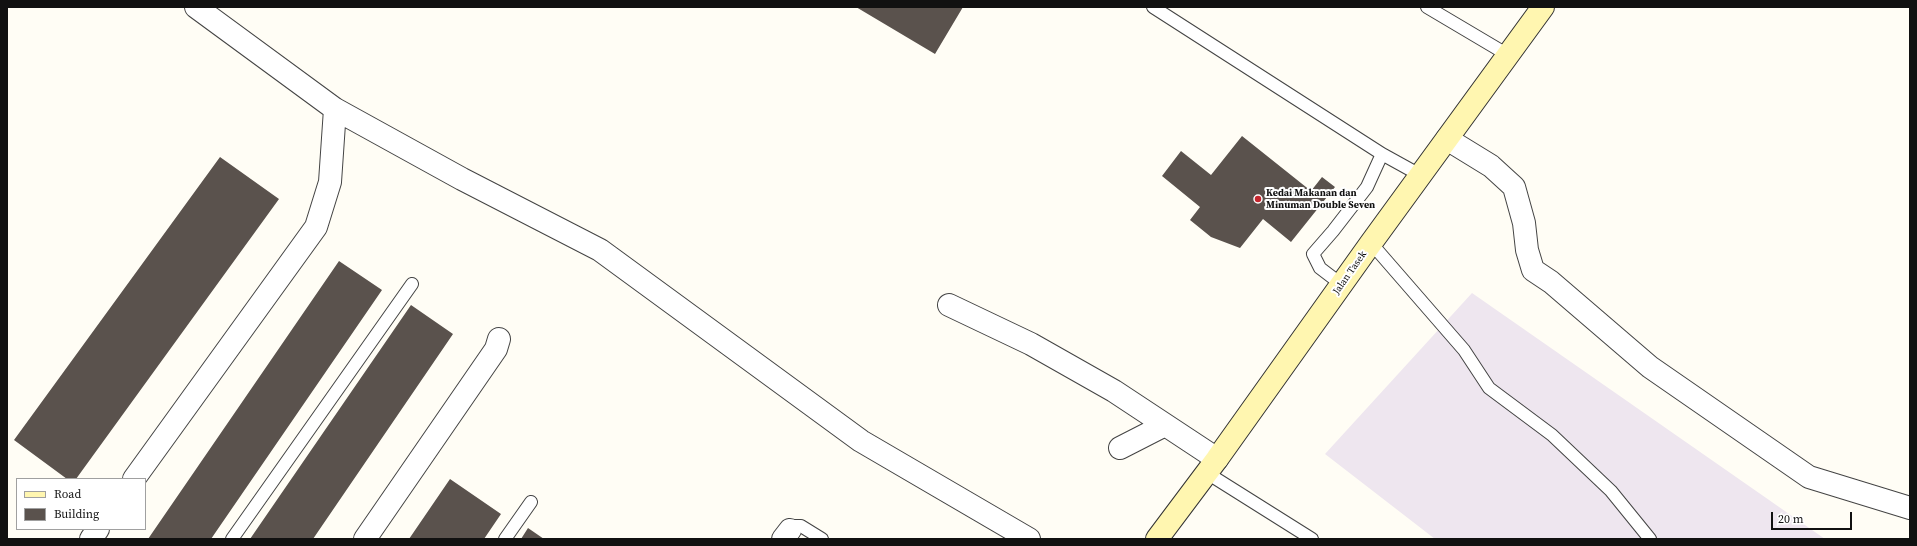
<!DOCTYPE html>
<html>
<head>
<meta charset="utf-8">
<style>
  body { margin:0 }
  #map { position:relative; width:1917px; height:546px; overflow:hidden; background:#fffdf5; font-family:"Source Serif 4",serif }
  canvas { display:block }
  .frame { position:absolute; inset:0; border:8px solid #111; pointer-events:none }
  .legend { position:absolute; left:16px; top:478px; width:130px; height:52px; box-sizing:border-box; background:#fff; border:1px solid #a0a0a0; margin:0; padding:5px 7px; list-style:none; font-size:12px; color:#111 }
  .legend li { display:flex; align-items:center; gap:8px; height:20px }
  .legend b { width:20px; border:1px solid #a0a0a0 }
  .scale { position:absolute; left:1771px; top:512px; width:81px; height:18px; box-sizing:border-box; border:2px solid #111; border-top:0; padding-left:5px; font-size:12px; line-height:14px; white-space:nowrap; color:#111; -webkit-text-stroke:3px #fff; paint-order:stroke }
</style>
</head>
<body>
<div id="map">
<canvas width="1917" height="546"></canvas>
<div class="frame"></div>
<ul class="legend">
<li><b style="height:5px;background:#fff6b0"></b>Road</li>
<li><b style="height:11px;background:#5a524d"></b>Building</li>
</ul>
<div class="scale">20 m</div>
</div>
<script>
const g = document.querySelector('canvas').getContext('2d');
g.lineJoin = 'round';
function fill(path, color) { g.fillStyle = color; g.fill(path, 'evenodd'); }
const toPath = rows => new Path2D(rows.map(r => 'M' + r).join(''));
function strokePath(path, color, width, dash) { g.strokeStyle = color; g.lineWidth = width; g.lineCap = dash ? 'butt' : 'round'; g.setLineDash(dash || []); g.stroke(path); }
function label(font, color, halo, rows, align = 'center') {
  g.font = font + ' "Source Serif 4",serif'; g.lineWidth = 4; g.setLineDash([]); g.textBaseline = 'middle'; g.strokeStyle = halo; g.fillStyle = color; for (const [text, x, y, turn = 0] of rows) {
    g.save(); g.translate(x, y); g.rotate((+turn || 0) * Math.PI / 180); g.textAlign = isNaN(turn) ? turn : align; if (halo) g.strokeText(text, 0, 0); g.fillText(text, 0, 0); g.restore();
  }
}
fill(toPath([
  [1472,293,1825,539,1435,539,1325,454]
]), '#eee6ef');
fill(toPath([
  [856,7,963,7,935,54],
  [1242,136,1311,191,1322,177,1335,187,1291,242,1263,219,1240,248,1211,237,1190,220,1200,207,1162,176,1181,151,1211,175],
  [220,157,279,199,76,479,67,479,14,440],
  [339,261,382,290,211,539,148,539],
  [411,305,453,334,313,539,250,539],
  [450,479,501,514,484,539,409,539],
  [528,528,544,539,521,539]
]), '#5a524d');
const lane = toPath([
  [1153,7,1382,154,1420,175],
  [1427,7,1508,55],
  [1371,243,1464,350,1489,388,1552,435,1611,491,1650,539],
  [1341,284,1320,268,1313,254,1333,231,1367,187,1382,154],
  [1207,473,1312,539],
  [790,530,795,526,801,526,822,539],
  [232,539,412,284],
  [505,539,531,502]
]);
const street = toPath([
  [196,7,335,109,462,179,600,250,861,441,1029,539],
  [1447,139,1491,166,1514,187,1524,223,1527,250,1533,270,1551,282,1650,367,1809,477,1910,508],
  [949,305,1031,344,1114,391,1217,459],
  [1120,448,1165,425],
  [134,479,316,227,330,182,335,109],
  [91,539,98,529],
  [365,539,496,349,499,339],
  [783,539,790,530]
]);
const secondary = toPath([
  [1157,539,1217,459,1371,243,1543,7]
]);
strokePath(lane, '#444', 14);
strokePath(street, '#444', 24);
strokePath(secondary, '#333', 24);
strokePath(lane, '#fff', 12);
strokePath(street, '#fff', 22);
strokePath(secondary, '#fff6b0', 22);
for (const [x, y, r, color] of [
  [1258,199,4,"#c4262e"]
]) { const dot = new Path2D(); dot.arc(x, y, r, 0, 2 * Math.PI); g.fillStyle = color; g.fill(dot); strokePath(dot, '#fff', 1.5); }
label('bold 10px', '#111', '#fff', [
  ["Kedai Makanan dan",1266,193],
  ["Minuman Double Seven",1266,205]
], 'left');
label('10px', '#111', '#fff', [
  ["Jalan Tasek",1350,273,-55]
]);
</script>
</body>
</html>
